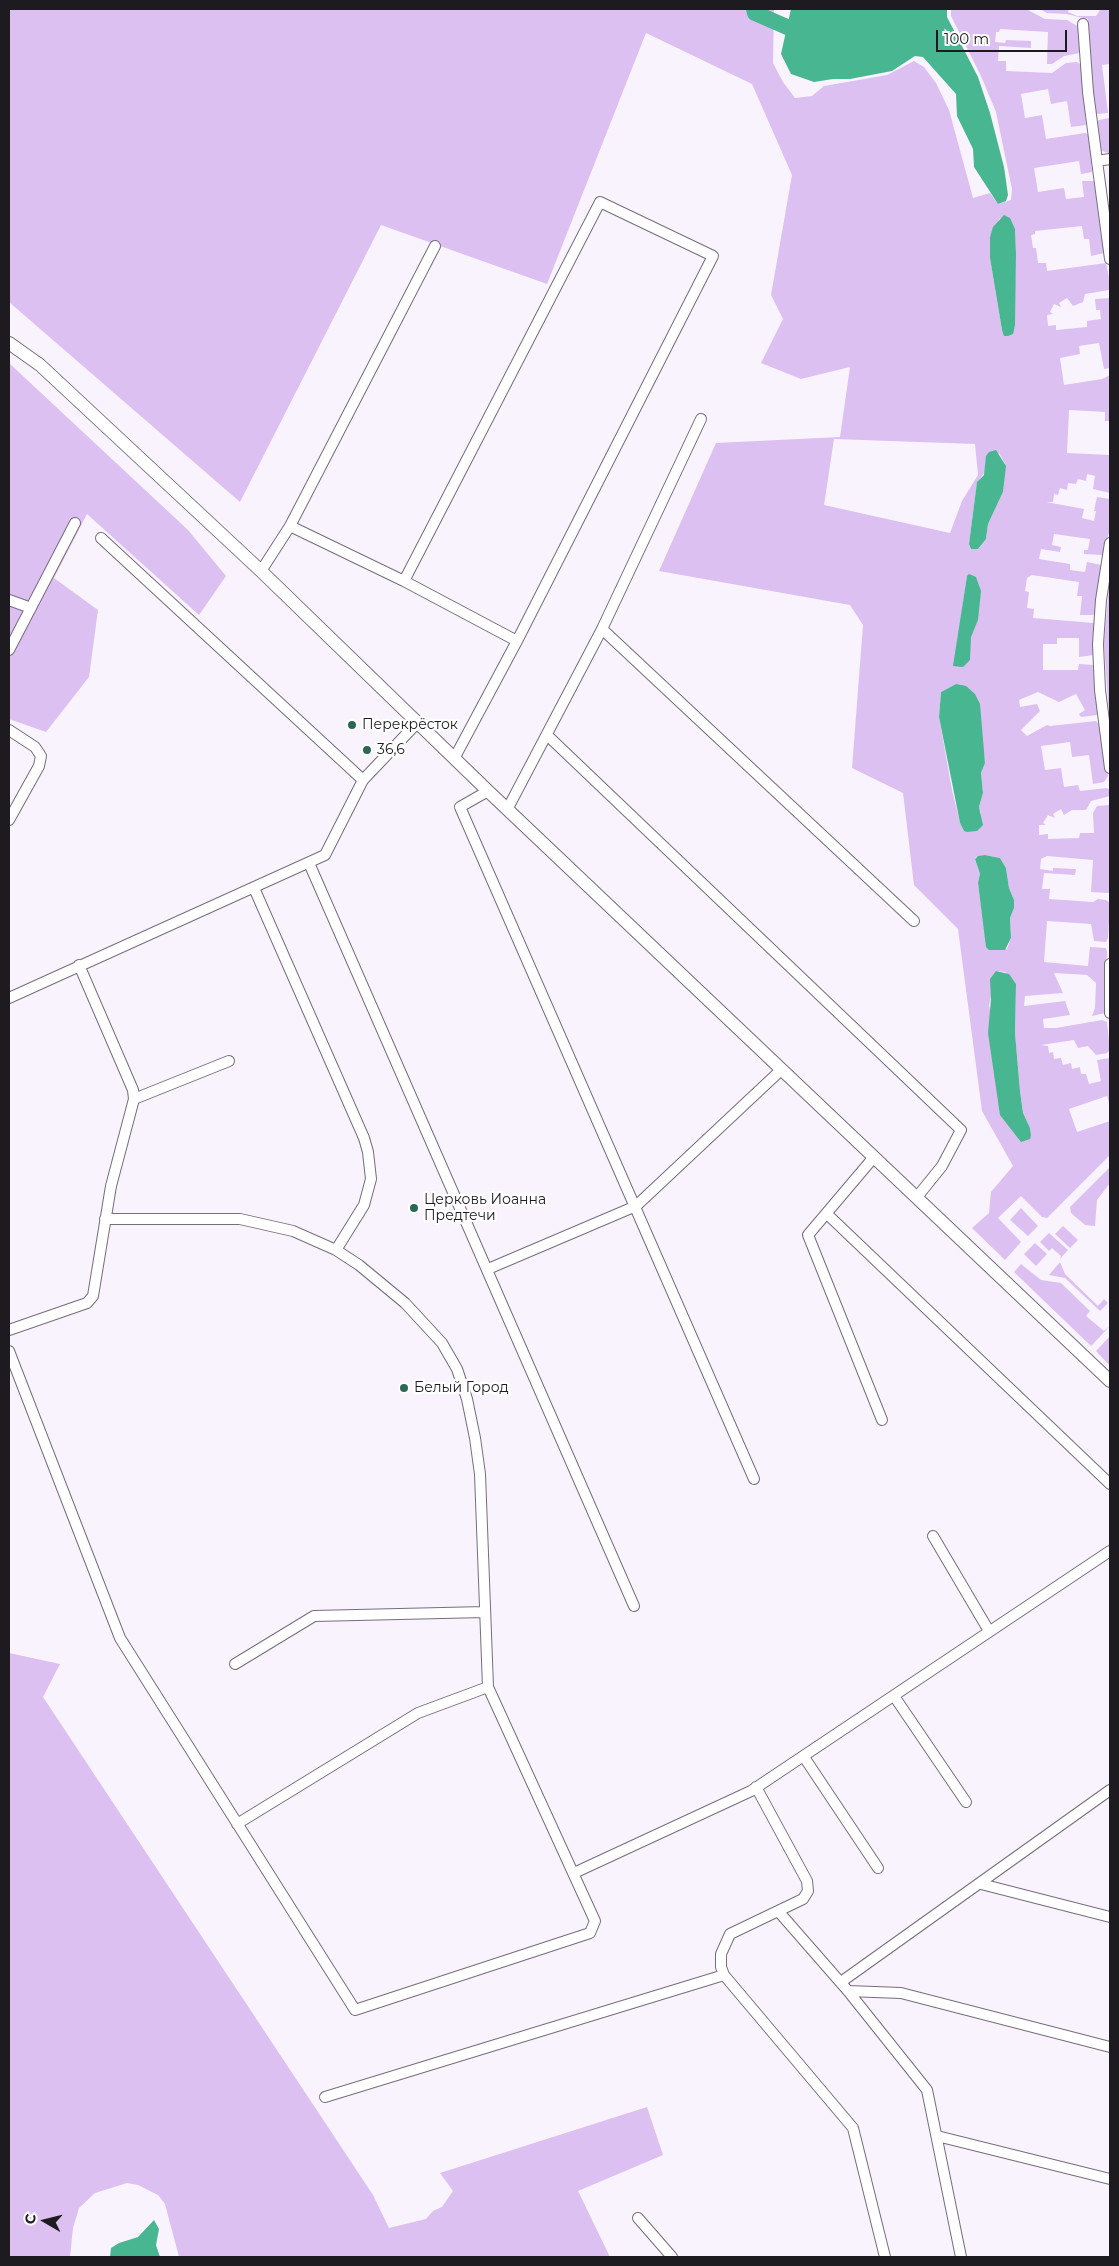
<!DOCTYPE html>
<html>
<head>
<meta charset="utf-8">
<style>
  body { margin:0 }
  #map { position:relative; width:1119px; height:2266px; overflow:hidden; background:#f9f3fe; font-family:Montserrat,sans-serif }
  canvas { display:block }
  .frame { position:absolute; inset:0; border:10px solid #1d1a20; pointer-events:none }
  .north { position:absolute; left:20px; top:2196px; width:50px; height:50px; -webkit-text-stroke:4px #fff; paint-order:stroke; rotate:278deg; font-size:14px; font-weight:700; line-height:20px; text-align:center; color:#1d1a20 }
  .north::after { content:''; display:block; margin:auto; width:18px; height:22px; background:#1d1a20; clip-path:polygon(50% 0,100% 100%,50% 72%,0 100%) }
  .scale { position:absolute; left:936px; top:30px; width:131px; height:22px; box-sizing:border-box; border:2px solid #1d1a20; border-top:0; padding-left:6px; font-size:15px; line-height:18px; white-space:nowrap; color:#1d1a20; -webkit-text-stroke:4px #fff; paint-order:stroke }
</style>
</head>
<body>
<div id="map">
<canvas width="1119" height="2266"></canvas>
<div class="frame"></div>
<div class="north">С</div>
<div class="scale">100 m</div>
</div>
<script>
const g = document.querySelector('canvas').getContext('2d');
g.lineJoin = 'round';
function fill(path, color) { g.fillStyle = color; g.fill(path, 'evenodd'); }
const toPath = rows => new Path2D(rows.map(r => 'M' + r).join(''));
function strokePath(path, color, width, dash) { g.strokeStyle = color; g.lineWidth = width; g.lineCap = dash ? 'butt' : 'round'; g.setLineDash(dash || []); g.stroke(path); }
function label(font, color, halo, rows, align = 'center') {
  g.font = font + ' Montserrat,sans-serif'; g.lineWidth = 4.5; g.setLineDash([]); g.textBaseline = 'middle'; g.strokeStyle = halo; g.fillStyle = color; for (const [text, x, y, turn = 0] of rows) {
    g.save(); g.translate(x, y); g.rotate((+turn || 0) * Math.PI / 180); g.textAlign = isNaN(turn) ? turn : align; if (halo) g.strokeText(text, 0, 0); g.fillText(text, 0, 0); g.restore();
  }
}
fill(toPath([
  [9,9,774,9,773,63,783,82,795,98,812,96,824,86,887,75,914,61,924,67,936,83,949,110,973,198,990,193,998,204,1011,200,1012,189,996,112,981,76,951,16,951,9,1026,9,1045,19,1067,20,1079,27,1080,53,1064,56,1052,64,1047,64,1048,32,1000,29,999,32,996,32,995,42,1005,43,1006,40,1031,41,1031,48,999,46,998,61,1006,61,1006,71,1052,73,1066,63,1077,62,1081,65,1086,125,1071,127,1067,101,1051,104,1048,89,1021,94,1025,118,1042,115,1046,139,1085,133,1090,135,1092,172,1081,174,1079,161,1034,168,1038,192,1064,188,1066,199,1084,197,1082,181,1095,181,1104,253,1091,256,1089,239,1084,239,1082,226,1035,231,1035,234,1031,235,1033,248,1036,248,1038,263,1046,263,1047,271,1106,263,1110,283,1109,290,1085,294,1083,302,1073,306,1067,298,1059,303,1061,307,1054,304,1050,312,1053,314,1047,315,1048,326,1056,325,1056,330,1087,327,1087,321,1101,319,1100,310,1096,310,1095,299,1110,298,1110,368,1104,369,1099,343,1079,346,1080,354,1060,358,1064,385,1102,379,1110,375,1110,421,1105,421,1105,412,1069,410,1067,453,1110,455,1110,493,1093,489,1095,476,1087,474,1086,481,1078,479,1076,484,1068,483,1067,490,1060,488,1058,495,1054,494,1053,502,1046,502,1084,509,1082,518,1094,521,1096,511,1094,511,1097,497,1110,499,1110,529,1106,543,1103,555,1084,554,1084,550,1088,550,1090,539,1054,534,1052,545,1061,547,1060,552,1041,549,1039,559,1070,564,1070,570,1085,572,1087,562,1101,565,1097,611,1093,615,1080,615,1082,596,1077,596,1079,582,1032,575,1027,578,1025,591,1029,592,1027,608,1034,609,1033,618,1094,623,1094,655,1079,657,1079,638,1057,638,1057,644,1043,644,1043,670,1078,670,1079,664,1094,665,1099,712,1097,715,1081,717,1079,714,1085,710,1076,694,1059,702,1038,692,1019,700,1020,707,1037,704,1040,711,1021,730,1027,736,1047,725,1050,726,1096,721,1100,725,1108,776,1104,782,1093,784,1089,755,1072,757,1070,742,1041,746,1045,770,1061,768,1064,787,1078,785,1080,791,1107,788,1110,790,1110,796,1091,801,1086,810,1072,810,1064,815,1061,809,1053,814,1055,818,1048,815,1043,823,1046,825,1039,825,1039,835,1048,834,1048,839,1079,838,1080,833,1094,833,1093,813,1097,806,1110,805,1110,893,1091,892,1093,860,1047,856,1041,859,1040,869,1053,871,1053,868,1076,869,1075,875,1044,873,1042,889,1050,889,1049,899,1093,902,1098,899,1106,900,1110,903,1108,938,1106,942,1094,941,1091,924,1047,921,1044,962,1088,966,1090,947,1106,948,1107,952,1105,1013,1092,1016,1095,1008,1096,983,1087,975,1054,973,1063,993,1025,996,1024,1006,1065,1001,1070,1015,1043,1019,1044,1028,1056,1028,1102,1020,1107,1022,1110,1050,1107,1053,1096,1055,1088,1046,1078,1048,1074,1040,1041,1045,1048,1046,1049,1053,1053,1052,1054,1059,1061,1058,1063,1065,1071,1063,1072,1069,1080,1067,1081,1074,1086,1074,1089,1084,1101,1081,1097,1060,1110,1058,1110,1106,1107,1096,1069,1109,1077,1132,1110,1121,1110,1155,1047,1218,1042,1217,1021,1196,998,1218,1021,1242,1005,1260,972,1228,989,1213,991,1192,1013,1166,982,1111,958,929,914,885,903,793,852,768,863,625,850,605,659,571,716,443,840,437,850,367,801,379,761,363,783,319,771,295,792,175,752,84,646,33,547,284,381,225,240,502,9,302],
  [1000,218,1015,229,1016,254,1015,285,1002,330,990,258,990,237],
  [834,439,975,444,978,475,962,501,950,533,824,505],
  [999,453,1005,464,1003,492,988,524,986,539,978,549,971,549,969,544,977,483],
  [967,576,978,611,978,620,954,666],
  [956,684,984,753,985,763,981,773,983,793,979,807,981,813,964,831,960,823,952,790,939,717,941,692],
  [985,855,1000,858,1006,868,1009,888,1014,900,1014,908,1010,918,1011,938,1007,949,993,948,982,913,978,883,980,874,975,859,976,857],
  [996,971,1005,972,1016,984,1015,1033,1020,1091,1023,1113,1030,1128,1031,1137,989,1006],
  [1040,9,1069,9,1068,12,1077,16,1096,16,1100,10,1110,10,1110,64,1102,65,1108,113,1098,114,1095,112,1088,19,1066,14,1047,13],
  [1109,118,1110,126,1110,154,1100,150,1096,123,1099,120],
  [9,363,188,530,226,576,199,615,87,514,54,578,98,610,89,677,46,732,9,719],
  [1110,575,1110,728,1104,644],
  [1110,1167,1110,1183,1097,1200,1095,1226,1085,1225,1071,1213,1070,1207],
  [1021,1208,1038,1226,1028,1236,1010,1220],
  [1063,1226,1078,1240,1070,1248,1055,1234],
  [1049,1233,1068,1250,1060,1259,1061,1256,1052,1248,1049,1251,1040,1242],
  [1035,1243,1047,1254,1036,1266,1024,1254],
  [1060,1262,1065,1274,1098,1306,1104,1299,1108,1303,1100,1311,1065,1278,1049,1275],
  [1021,1264,1041,1280,1061,1283,1090,1311,1086,1316,1104,1331,1110,1326,1091,1346,1014,1272],
  [1110,1336,1110,1366,1096,1351],
  [9,1653,60,1664,43,1697,373,2195,389,2228,426,2219,433,2211,442,2207,453,2191,440,2173,647,2107,663,2155,578,2191,610,2257,179,2257,165,2204,158,2195,138,2185,127,2183,95,2193,79,2208,73,2228,70,2257,9,2257]
]), '#dcc0f1');
fill(toPath([
  [791,9,947,9,947,17,978,77,990,113,1004,167,1008,195,1006,201,998,204,974,167,973,149,957,116,956,94,923,57,915,56,892,71,850,79,833,79,814,82,791,74,781,54],
  [1004,215,1010,218,1015,229,1016,254,1015,325,1013,334,1008,336,1004,336,1002,330,990,258,990,237,993,227],
  [996,450,1006,466,1003,492,988,524,986,539,978,549,971,549,969,544,977,482,984,475,986,456,989,452],
  [969,574,976,577,981,591,978,620,971,637,970,660,963,667,953,666,967,576],
  [956,684,966,686,975,694,980,704,985,763,981,773,983,793,979,807,983,825,977,831,967,832,964,831,960,823,939,717,941,692],
  [985,855,1000,858,1006,868,1009,888,1014,900,1014,908,1010,918,1011,938,1005,950,989,950,986,947,978,883,980,874,975,859,978,856],
  [996,971,1009,974,1016,984,1015,1033,1020,1091,1023,1113,1030,1128,1031,1135,1030,1139,1021,1142,1000,1115,988,1033,991,999,990,979],
  [154,2220,159,2229,156,2245,160,2257,110,2257,111,2248,119,2243,138,2237]
]), '#48b690');
strokePath(toPath([
  [754,9,755,13,787,27,803,31,809,30]
]), '#48b690', 16);
const minor = toPath([
  [1083,24,1088,92,1097,161,1110,159],
  [1097,161,1110,259],
  [290,526,404,581,517,641],
  [1110,543,1101,600,1098,644,1100,690,1110,768],
  [261,571,290,526,435,246],
  [404,581,600,202,713,256,517,641,455,757],
  [9,600,31,608],
  [602,629,914,921],
  [9,650,75,523],
  [9,730,35,747,41,756,39,766,9,820],
  [547,735,961,1130,942,1166,917,1197],
  [363,780,418,722],
  [488,791,460,807,754,1479],
  [508,808,602,629,701,419],
  [309,863,634,1606],
  [254,888,364,1138,368,1152,371,1179,364,1205,336,1250],
  [1110,964,1110,1013],
  [9,998,325,855,363,780,101,538],
  [134,1099,229,1061],
  [874,1157,808,1235,882,1420],
  [827,1214,1110,1484],
  [488,1269,636,1206,781,1070],
  [9,1330,87,1303,93,1296,111,1186,134,1099,133,1090,79,965],
  [9,1351,120,1638,355,2010,590,1933,595,1921,488,1687,480,1474,475,1438,467,1399,457,1369,442,1343,405,1303,359,1265,336,1250,293,1231,240,1219,105,1219],
  [933,1536,989,1631],
  [235,1664,314,1616,485,1612],
  [894,1696,966,1802],
  [804,1757,878,1868],
  [756,1787,807,1881,808,1891,803,1899,730,1934,721,1954,721,1967,724,1975,853,2128,885,2257],
  [237,1824,418,1713,488,1687],
  [574,1873,751,1791,1110,1551],
  [981,1884,1110,1917],
  [779,1912,848,1991,927,2090,961,2257],
  [841,1982,1110,1790],
  [848,1991,901,1993,1110,2047],
  [325,2097,724,1975],
  [937,2136,1110,2179],
  [638,2218,672,2257]
]);
const tertiary = toPath([
  [9,343,40,365,261,571,488,791,1110,1381]
]);
strokePath(minor, '#766d7d', 12);
strokePath(tertiary, '#766d7d', 14);
strokePath(minor, '#fff', 10);
strokePath(tertiary, '#fff', 12);
for (const [x, y, r, color] of [
  [352,725,5,"#2b6752"],
  [367,750,5,"#2b6752"],
  [414,1208,5,"#2b6752"],
  [404,1388,5,"#2b6752"]
]) { const dot = new Path2D(); dot.arc(x, y, r, 0, 2 * Math.PI); g.fillStyle = color; g.fill(dot); strokePath(dot, '#fff', 2); }
label('14px', '#1d1a20', '#fff', [
  ["Перекрёсток",362,725],
  ["36,6",377,750],
  ["Церковь Иоанна",424,1200],
  ["Предтечи",424,1216],
  ["Белый Город",414,1388]
], 'left');
</script>
</body>
</html>
